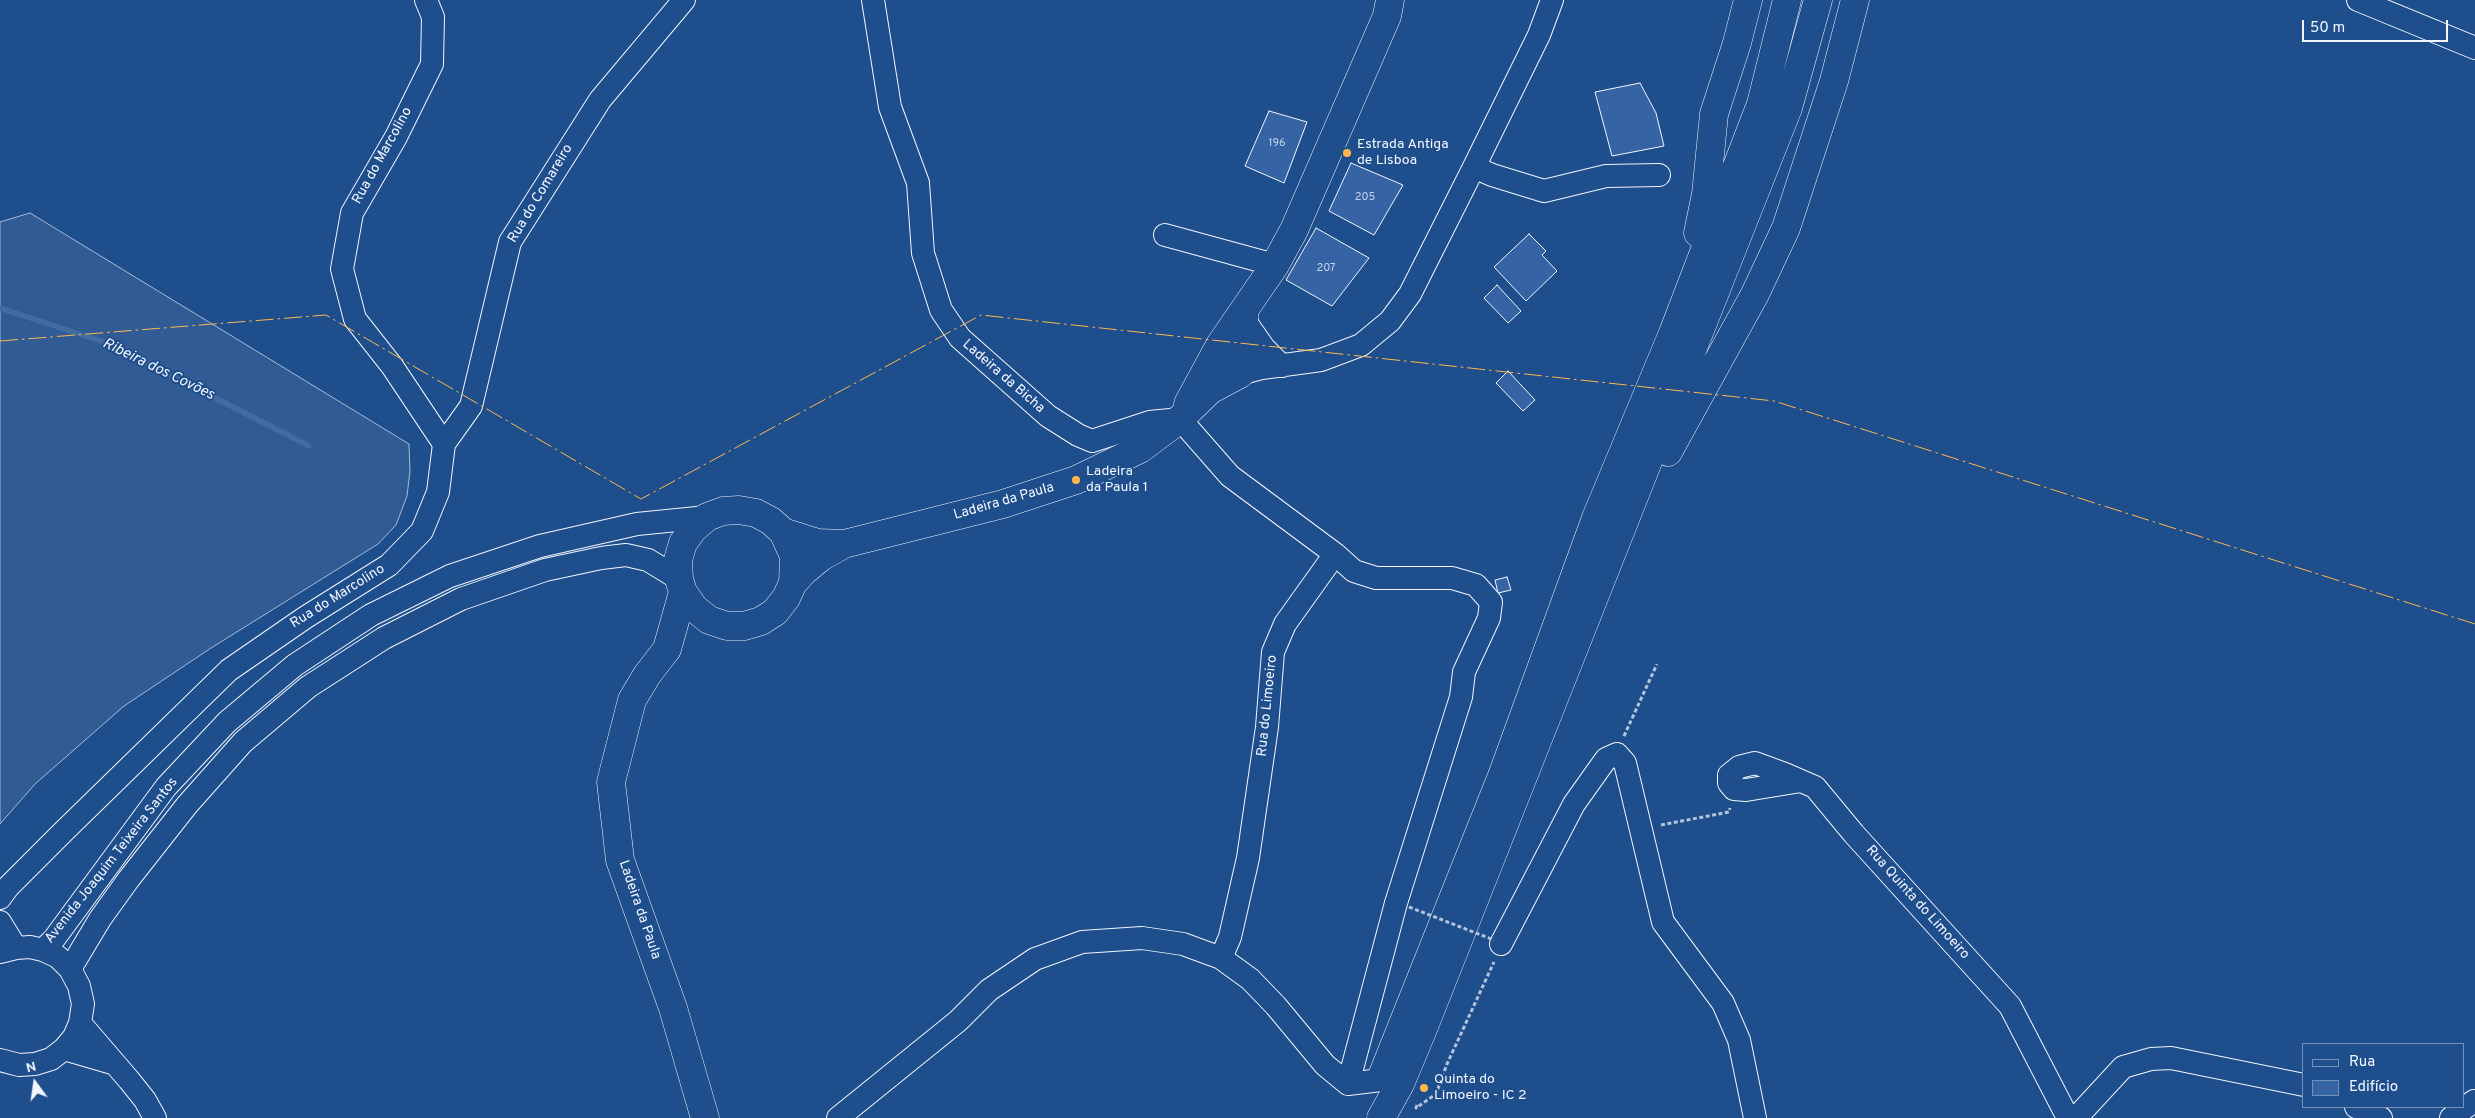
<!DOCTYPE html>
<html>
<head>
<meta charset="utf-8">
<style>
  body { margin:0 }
  #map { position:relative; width:2475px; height:1118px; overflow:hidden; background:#1f4e8c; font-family:Overpass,sans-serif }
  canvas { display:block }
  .legend { position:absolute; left:2302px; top:1043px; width:162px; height:65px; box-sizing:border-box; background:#1f4e8c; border:1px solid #7391ba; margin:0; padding:6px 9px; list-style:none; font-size:15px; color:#f2f6ff }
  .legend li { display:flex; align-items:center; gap:10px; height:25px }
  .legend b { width:25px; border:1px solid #7391ba }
  .north { position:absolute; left:10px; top:1058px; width:50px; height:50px; -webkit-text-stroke:4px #1f4e8c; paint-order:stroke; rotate:346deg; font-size:14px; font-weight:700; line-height:20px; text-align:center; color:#f2f6ff }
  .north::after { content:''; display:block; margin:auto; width:18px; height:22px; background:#f2f6ff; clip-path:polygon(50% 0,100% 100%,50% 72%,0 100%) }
  .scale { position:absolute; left:2302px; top:20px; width:146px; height:22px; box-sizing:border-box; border:2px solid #f2f6ff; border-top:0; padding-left:6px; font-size:15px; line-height:18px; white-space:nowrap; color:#f2f6ff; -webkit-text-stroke:4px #1f4e8c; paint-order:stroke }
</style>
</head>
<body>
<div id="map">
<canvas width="2475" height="1118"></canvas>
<ul class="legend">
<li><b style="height:6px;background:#1f4e8c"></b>Rua</li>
<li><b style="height:14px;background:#3563a3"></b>Edifício</li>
</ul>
<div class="north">N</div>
<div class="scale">50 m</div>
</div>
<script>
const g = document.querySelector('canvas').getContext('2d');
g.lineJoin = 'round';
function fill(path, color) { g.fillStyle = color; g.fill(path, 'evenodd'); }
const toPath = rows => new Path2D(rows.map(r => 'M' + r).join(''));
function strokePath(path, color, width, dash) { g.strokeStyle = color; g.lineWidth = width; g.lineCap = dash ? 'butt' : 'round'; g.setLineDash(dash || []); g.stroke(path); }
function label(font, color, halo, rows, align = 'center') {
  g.font = font + ' Overpass,sans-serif'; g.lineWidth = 4; g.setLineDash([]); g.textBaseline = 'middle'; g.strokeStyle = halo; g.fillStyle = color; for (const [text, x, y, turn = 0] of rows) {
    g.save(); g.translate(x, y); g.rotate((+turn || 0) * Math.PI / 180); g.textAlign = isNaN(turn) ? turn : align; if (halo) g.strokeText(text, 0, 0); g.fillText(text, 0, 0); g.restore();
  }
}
const built = toPath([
  [30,213,409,444,410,471,407,496,396,525,378,544,211,648,124,706,35,784,0,824,0,222,30,213]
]);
fill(built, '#305b95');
strokePath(built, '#a8bbd7', 1);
strokePath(toPath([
  [0,308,110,344,309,446]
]), '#446ba0', 5.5);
const building = toPath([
  [1640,83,1656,113,1664,146,1612,156,1595,92,1640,83],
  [1269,111,1307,122,1284,183,1245,166,1269,111],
  [1351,163,1403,185,1374,235,1329,211,1351,163],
  [1316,228,1369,258,1332,306,1286,280,1316,228],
  [1529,234,1546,251,1542,255,1557,271,1526,301,1494,267,1529,234],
  [1497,285,1521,311,1508,323,1484,298,1497,285],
  [1508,371,1535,400,1523,411,1496,383,1508,371],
  [1507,577,1511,590,1498,593,1495,580,1507,577]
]);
fill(building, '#3563a3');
strokePath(building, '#f2f6ff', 1);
const minor = toPath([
  [873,0,890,107,918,183,923,253,941,310,960,338,1048,416,1078,435,1092,441,1150,422,1180,419,1230,476,1335,554,1354,571,1376,578,1452,578,1476,585,1491,602,1489,618,1464,672,1461,697,1396,903,1348,1084],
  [2358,0,2475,48],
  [1474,167,1492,175,1544,191,1606,176,1659,175],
  [1165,235,1275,265],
  [1246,322,1264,348,1282,366],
  [1220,345,1229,366,1240,374,1262,368,1321,360,1361,345,1390,321,1410,294,1474,167,1539,35,1552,0],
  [444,444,471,406,510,242,600,100,684,0],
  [1801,781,1746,790,1734,789,1729,783,1729,775,1739,767,1755,763,1785,774,1801,781,1815,787,1854,834,2010,1006,2068,1118],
  [0,898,8,887,64,831,229,670,306,617,389,565,422,531,438,492,444,444,392,366,355,319,342,269,352,213,396,137,432,64,433,17,426,0],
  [0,922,16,948],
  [1501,944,1574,804,1606,759,1617,754,1625,763,1663,922,1723,1003,1739,1040,1755,1118],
  [43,950,54,939,166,787,227,722,295,665,371,615,450,576,540,546,637,524,707,517],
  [0,952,16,948,30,947,43,950,58,957,70,969,79,986,83,1004,80,1023,74,1037,64,1049,51,1059,35,1064,19,1065,0,1060],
  [1221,958,1230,937,1248,858,1267,727,1273,652,1285,624,1335,554],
  [70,969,100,919,128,880,187,805,243,742,308,687,384,638,461,599,545,570,601,558,626,555,648,560,679,579],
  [80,1023,129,1080,145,1100,155,1118],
  [64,1049,112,1063],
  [2356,1107,2381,1118],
  [838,1118,958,1021,989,990,1035,959,1082,942,1142,938,1183,944,1221,958,1250,979,1276,1006,1325,1065,1348,1084,1381,1080],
  [2076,1118,2123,1067,2151,1059,2171,1058,2304,1085],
  [2451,1118,2474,1101]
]);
const major = toPath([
  [1188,404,1220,345,1275,265,1294,230,1387,16,1390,0],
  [783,532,818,543,844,544,1003,504,1076,480,1140,449,1180,419,1210,390,1240,374,1244,357,1244,311],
  [793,583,794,556,783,532,771,521,756,513,739,510,723,511,707,517,693,529,683,543,678,560,679,579,683,592,694,608,709,620,727,626,744,626,761,621,775,612,786,598,793,583,804,571,821,557,844,544],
  [683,592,667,649,647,675,632,700,611,782,620,860,673,1008,705,1118]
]);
const highway = toPath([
  [1698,233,1706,194,1714,114,1737,43,1748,0],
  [1668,452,1755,294,1786,228,1834,81,1855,0],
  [1383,1074,1502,776,1596,518,1673,333,1761,104,1787,0],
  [1381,1118,1400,1084,1423,1029,1788,108,1818,0]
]);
strokePath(minor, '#f2f6ff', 24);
strokePath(major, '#f2f6ff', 29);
strokePath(highway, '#f2f6ff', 29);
strokePath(toPath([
  [1624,736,1657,664],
  [1661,825,1729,812,1730,808],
  [1417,1105,1416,1108,1436,1094,1447,1064,1494,962]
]), '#b3c4dc', 3, [4, 2.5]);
strokePath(minor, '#1f4e8c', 22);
strokePath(major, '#1f4e8c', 28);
strokePath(highway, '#1f4e8c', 28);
strokePath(toPath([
  [1409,907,1494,940]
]), '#b3c4dc', 3, [4, 2.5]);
strokePath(toPath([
  [0,341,326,315,641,499,981,315,1774,401,2475,624]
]), '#ffb74d', 1, [18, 4, 2.5, 4]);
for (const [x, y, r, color] of [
  [1347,153,5,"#ffb74d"],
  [1076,480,5,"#ffb74d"],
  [1424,1088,5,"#ffb74d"]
]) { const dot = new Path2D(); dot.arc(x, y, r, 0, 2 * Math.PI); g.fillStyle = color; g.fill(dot); strokePath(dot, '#1f4e8c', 2); }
label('11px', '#c3d1e8', null, [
  ["196",1277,144],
  ["205",1365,198],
  ["207",1326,269]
]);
label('14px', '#f2f6ff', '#1f4e8c', [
  ["Estrada Antiga",1357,145],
  ["de Lisboa",1357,161],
  ["Ladeira",1086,472],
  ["da Paula 1",1086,488],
  ["Quinta do",1434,1080],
  ["Limoeiro - IC 2",1434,1096]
], 'left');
label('14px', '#f2f6ff', '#1f4e8c', [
  ["Rua do Marcolino",383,156,-61],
  ["Rua do Comareiro",541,194,-59],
  ["Ladeira da Bicha",1003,377,41],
  ["Ladeira da Paula",1004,502,-16],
  ["Rua do Marcolino",338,597,-32],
  ["Rua do Limoeiro",1268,706,-84],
  ["Avenida Joaquim Teixeira Santos",112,861,-52],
  ["Rua Quinta do Limoeiro",1917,903,48],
  ["Ladeira da Paula",639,910,71]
]);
label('italic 15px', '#f2f6ff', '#1f4e8c', [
  ["Ribeira dos Covões",158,370,26]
]);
</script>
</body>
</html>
